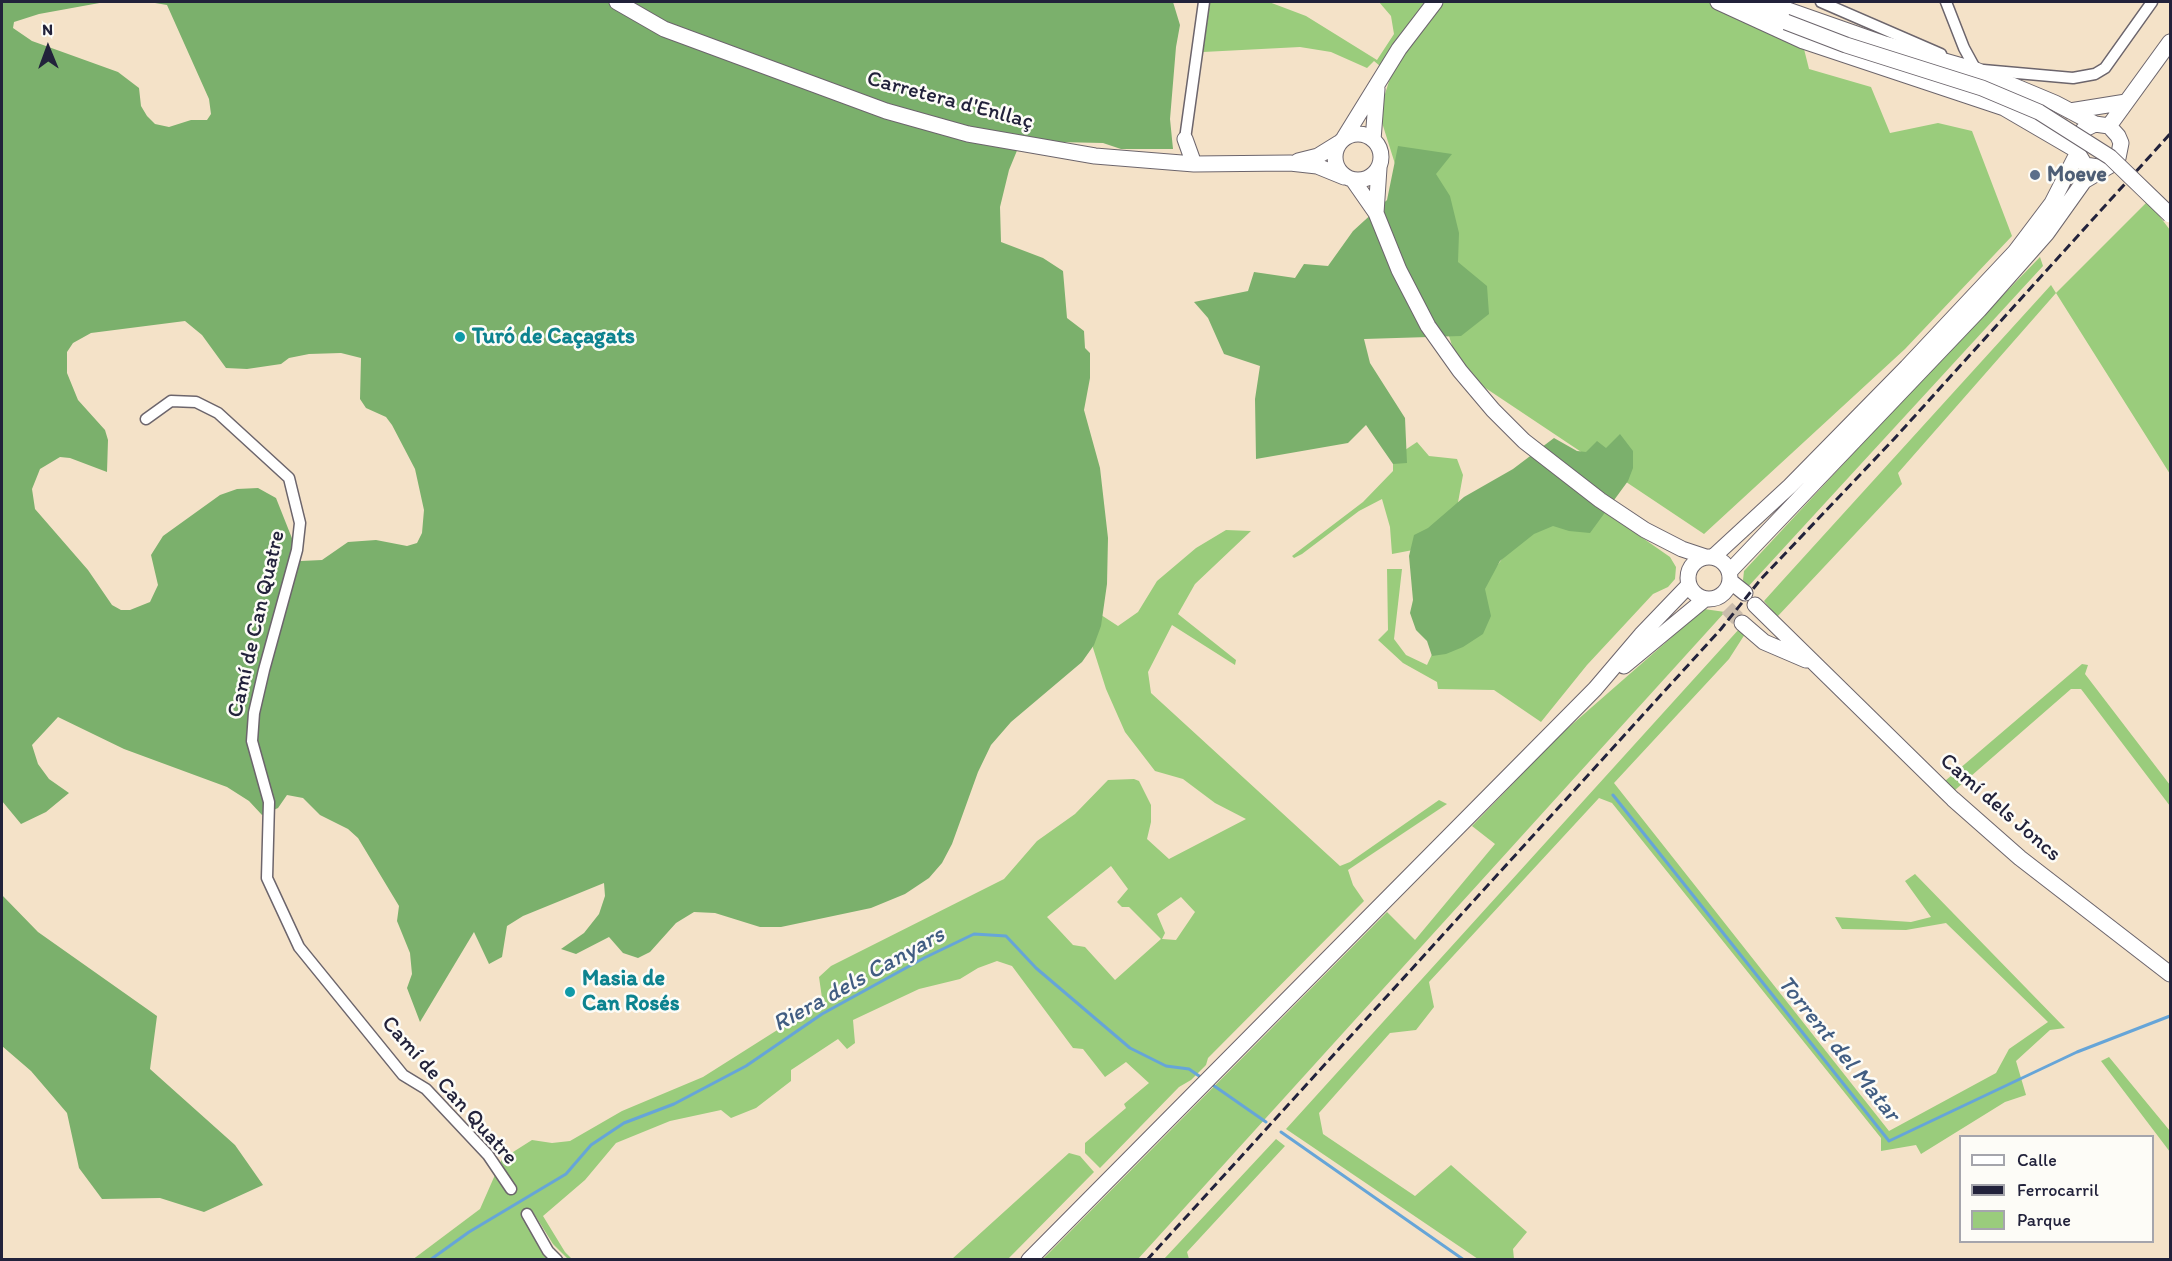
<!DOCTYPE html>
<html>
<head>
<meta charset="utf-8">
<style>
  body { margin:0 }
  #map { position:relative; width:2172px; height:1261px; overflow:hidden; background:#f4e2c8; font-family:Itim,sans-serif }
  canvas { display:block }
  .frame { position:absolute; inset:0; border:3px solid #22223b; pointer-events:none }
  .legend { position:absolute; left:1959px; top:1135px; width:195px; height:108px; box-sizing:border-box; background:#fdfcf7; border:2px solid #a5a5ac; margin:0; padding:8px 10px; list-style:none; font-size:18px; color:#22223b }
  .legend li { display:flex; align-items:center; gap:12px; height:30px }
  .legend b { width:30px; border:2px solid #a5a5ac }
  .north { position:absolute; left:18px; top:18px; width:60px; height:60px; -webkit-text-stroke:4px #fdfcf7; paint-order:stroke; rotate:359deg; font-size:16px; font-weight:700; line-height:24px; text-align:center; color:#22223b }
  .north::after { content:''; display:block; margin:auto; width:21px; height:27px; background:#22223b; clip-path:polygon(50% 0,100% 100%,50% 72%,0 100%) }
</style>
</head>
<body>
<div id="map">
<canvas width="2172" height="1261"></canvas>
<div class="frame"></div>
<ul class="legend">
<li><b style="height:8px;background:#fff"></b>Calle</li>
<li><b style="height:8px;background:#22223b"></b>Ferrocarril</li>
<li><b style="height:16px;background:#9acc7c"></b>Parque</li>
</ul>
<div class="north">N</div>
</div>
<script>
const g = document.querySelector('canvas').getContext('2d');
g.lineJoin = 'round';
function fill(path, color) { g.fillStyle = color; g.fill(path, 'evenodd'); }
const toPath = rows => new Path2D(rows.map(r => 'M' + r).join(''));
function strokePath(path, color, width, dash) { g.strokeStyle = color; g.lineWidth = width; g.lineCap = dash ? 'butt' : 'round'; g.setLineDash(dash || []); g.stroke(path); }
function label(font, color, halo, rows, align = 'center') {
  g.font = font + ' Itim,sans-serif'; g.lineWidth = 5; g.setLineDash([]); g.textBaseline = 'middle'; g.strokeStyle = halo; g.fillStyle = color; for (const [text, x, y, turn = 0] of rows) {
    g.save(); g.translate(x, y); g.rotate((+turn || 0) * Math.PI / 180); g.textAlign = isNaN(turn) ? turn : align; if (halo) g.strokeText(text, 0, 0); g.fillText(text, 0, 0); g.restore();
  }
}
fill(toPath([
  [1210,2,1269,2,1306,16,1377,60,1394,34,1391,16,1379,2,1427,2,1380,66,1374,61,1367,68,1331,52,1300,47,1203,52],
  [1440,2,1711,2,1803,45,1809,69,1871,87,1890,133,1938,123,1972,131,2012,236,1905,349,1704,534,1460,371,1379,113,1391,75],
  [2148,201,2170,230,2170,474,2056,293,1898,473,1902,484,1777,617,1764,601,1782,581,2051,285,2056,293],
  [2040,257,2043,266,1746,589,1743,580,1744,571,1941,359],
  [1417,442,1429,456,1457,459,1463,475,1457,508,1413,550,1392,554,1390,527,1382,499,1359,511,1302,554,1294,558,1292,556,1363,502,1393,471,1393,458],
  [1601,509,1670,557,1676,567,1675,579,1668,587,1653,594,1587,665,1541,722,1494,690,1438,689,1437,682,1403,663,1378,640,1388,630,1387,569,1402,569,1394,639,1406,655,1427,665,1434,650,1505,555,1531,533],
  [1226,530,1251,531,1195,584,1178,614,1236,660,1235,665,1172,625,1148,672,1151,693,1340,866,1350,862,1439,800,1447,804,1348,870,1353,885,1364,901,1208,1058,1206,1065,1191,1080,1179,1087,1100,1168,1085,1153,1085,1143,1126,1108,1124,1104,1149,1083,1126,1062,1105,1077,1083,1049,1073,1048,1012,966,997,961,978,968,960,979,919,989,853,1020,855,1043,847,1049,838,1039,791,1070,791,1081,756,1108,731,1118,721,1110,670,1121,616,1143,585,1180,543,1216,565,1252,572,1259,568,1259,553,1244,531,1209,522,1215,549,1259,412,1260,480,1209,502,1159,532,1140,552,1143,570,1141,622,1111,703,1077,820,1003,822,998,819,977,831,966,1004,879,1037,841,1075,814,1108,780,1134,779,1139,781,1151,805,1151,822,1147,839,1169,859,1246,819,1215,803,1183,779,1155,771,1125,732,1106,689,1087,629,1095,611,1118,626,1138,612,1157,581,1196,548],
  [1111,866,1128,889,1117,902,1122,907,1129,907,1161,939,1115,980,1085,947,1073,945,1047,917],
  [1181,897,1195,912,1176,940,1162,939,1165,933,1157,914],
  [1704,609,1725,612,1138,1259,1042,1260,1387,912,1415,940,1495,844,1472,826,1560,735],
  [1740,628,1745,634,1729,659,1614,783,1889,1131,1996,1073,2009,1049,2048,1022,1946,923,1906,930,1842,929,1835,917,1911,922,1931,917,1905,881,1915,874,2065,1028,2050,1030,2016,1061,2026,1095,2005,1102,1921,1154,1916,1145,1881,1151,1881,1138,1612,803,1599,798,1429,982,1434,1007,1416,1030,1390,1033,1319,1113,1323,1134,1415,1196,1451,1165,1527,1232,1513,1249,1514,1259,1478,1259,1286,1129],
  [2082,664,2088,665,2085,674,2170,785,2170,806,2081,689,2071,689,1955,790,1945,781],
  [2109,1057,2170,1131,2170,1152,2101,1061],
  [1276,1139,1285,1146,1187,1252,1189,1259,1164,1259],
  [1069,1153,1080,1156,1094,1172,1008,1259,952,1259]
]), '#9acc7c');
fill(toPath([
  [2,2,105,2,39,14,14,22,13,28,32,41,118,72,139,88,141,106,147,116,155,124,169,127,191,120,207,120,211,114,209,99,167,5,149,2,1173,2,1180,25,1176,47,1170,119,1173,149,1121,149,1103,143,1058,142,1023,136,1009,170,1000,207,1001,242,1043,258,1063,271,1067,318,1084,331,1085,348,1090,353,1090,378,1084,410,1100,468,1108,538,1107,584,1101,626,1094,645,1082,662,1011,722,991,745,978,772,952,844,942,863,929,878,905,894,871,908,781,927,760,927,715,913,694,912,676,923,650,952,638,958,623,953,609,937,576,954,561,949,584,933,599,914,605,896,604,883,523,916,507,926,502,957,489,964,474,932,420,1022,407,988,412,974,410,953,397,921,399,906,358,838,348,829,320,815,303,798,287,795,278,808,262,815,249,801,227,787,124,749,58,717,32,745,38,764,49,779,69,793,46,812,21,824,2,801],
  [185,321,202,335,226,368,247,369,281,364,289,358,309,354,341,353,361,358,360,399,366,408,386,417,392,425,415,469,424,510,422,533,417,543,407,546,376,540,348,542,322,560,301,561,276,498,258,488,237,489,220,495,163,536,151,555,158,585,150,602,130,610,121,610,112,605,88,570,35,509,32,489,40,469,60,457,70,458,107,472,108,440,105,430,78,400,67,373,67,352,73,343,91,333],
  [1398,146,1452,154,1436,174,1450,196,1459,233,1458,262,1487,286,1489,314,1461,336,1364,339,1370,363,1405,418,1407,463,1393,464,1366,425,1348,443,1256,459,1255,399,1260,366,1224,354,1208,318,1194,302,1248,291,1254,272,1295,278,1304,264,1328,266,1353,231,1387,200],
  [1620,434,1633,451,1633,468,1628,481,1590,533,1569,531,1553,526,1534,534,1500,561,1485,589,1491,616,1483,634,1463,647,1446,654,1432,656,1427,641,1416,630,1410,613,1413,600,1409,556,1414,535,1428,528,1464,497,1513,469,1554,438,1577,451,1586,452,1597,441,1606,448],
  [2,895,38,932,157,1016,150,1069,235,1145,263,1185,204,1212,160,1198,102,1199,79,1168,67,1113,31,1071,2,1046]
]), '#7bb06c');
strokePath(toPath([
  [1613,795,1889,1141,2077,1052,2170,1016],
  [1210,1083,1266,1122],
  [1281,1132,1464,1260],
  [430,1260,469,1232,566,1174,591,1145,624,1123,674,1104,746,1066,822,1014,924,958,974,934,1006,936,1036,968,1130,1048,1166,1066,1189,1069,1202,1078]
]), '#66a5d8', 3);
strokePath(toPath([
  [1727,608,1742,623]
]), '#cabcac', 15, [15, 8]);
const street = toPath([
  [1821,2,1941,54],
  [1946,2,1964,48,1976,70],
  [1983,70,2073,78,2095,74,2105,68,2152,2],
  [1185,139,1204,2],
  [146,419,171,401,196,402,218,413,289,478,300,523,297,550,264,670,254,713,252,741,269,802,267,878,299,947,403,1075,426,1089,488,1155,511,1189],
  [527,1214,548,1251,557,1260]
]);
const secondary = toPath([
  [617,2,664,29,886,111,968,134,1095,156,1194,164,1290,163,1317,166,1344,177],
  [1718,2,1803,41,2004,108,2076,150],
  [1743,2,1786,22],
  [1765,2,1885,44,1976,70,2055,103,2095,124],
  [2070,111,2126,102],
  [2109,126,2170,42],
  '1335 157a23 23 0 1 1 46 0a23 23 0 1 1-46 0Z',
  [1344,138,1399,49,1435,2],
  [1185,139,1194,164],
  [1373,140,1377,89],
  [1298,161,1318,156,1339,143],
  [1353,180,1376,213,1399,270,1428,326,1460,371,1493,410,1524,441,1600,500,1645,530,1682,549,1706,557],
  [1376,213,1379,168],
  '1688 578a21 21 0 1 1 42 0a21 21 0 1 1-42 0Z',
  [1713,557,1790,486,1907,367,2015,252,2052,203,2077,154],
  [1730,571,1979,310,2047,233,2084,181,2111,165,2118,158,2121,143,2118,136,2109,126,2095,124,2083,130,2078,137,2076,150,2085,165,2104,168],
  [1730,581,1745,593],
  [1755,605,1953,799,2020,858,2170,974],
  [1742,623,1764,642,1806,660],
  [1624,666,1705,599],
  [1029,1260,1595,689,1641,635,1689,585]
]);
strokePath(street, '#6c656c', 13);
strokePath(secondary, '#6c656c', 17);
strokePath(street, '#fff', 10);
strokePath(secondary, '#fff', 15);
strokePath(toPath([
  [1147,1260,1721,629,1761,579,1894,439,2170,134]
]), '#22223b', 3, [9, 4.5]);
const secondaryBridge = toPath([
  [1786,22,1846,45,1982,88,2039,112,2110,157,2170,215]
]);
strokePath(secondaryBridge, '#6c656c', 17, []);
strokePath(secondaryBridge, '#fff', 15);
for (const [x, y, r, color] of [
  [2035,175,6,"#5c6f8a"],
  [460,337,6,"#0f9aa8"],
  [570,992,6,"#0f9aa8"]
]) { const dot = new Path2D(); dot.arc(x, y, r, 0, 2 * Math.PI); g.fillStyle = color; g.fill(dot); strokePath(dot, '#fdfcf7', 2); }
label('22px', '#22223b', '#fdfcf7', [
  ["Carretera d'Enllaç",950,101,15],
  ["Camí de Can Quatre",257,624,-77],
  ["Camí dels Joncs",2000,808,41],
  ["Camí de Can Quatre",449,1091,48]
]);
label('bold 22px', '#4e5e75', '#fdfcf7', [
  ["Moeve",2047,175]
], 'left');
label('bold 22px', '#0d838f', '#fdfcf7', [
  ["Turó de Caçagats",472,337],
  ["Masia de",582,979],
  ["Can Rosés",582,1004]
], 'left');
label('italic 24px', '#415d82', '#fdfcf7', [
  ["Riera dels Canyars",859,980,-29],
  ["Torrent del Matar",1838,1049,51]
]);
</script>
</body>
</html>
